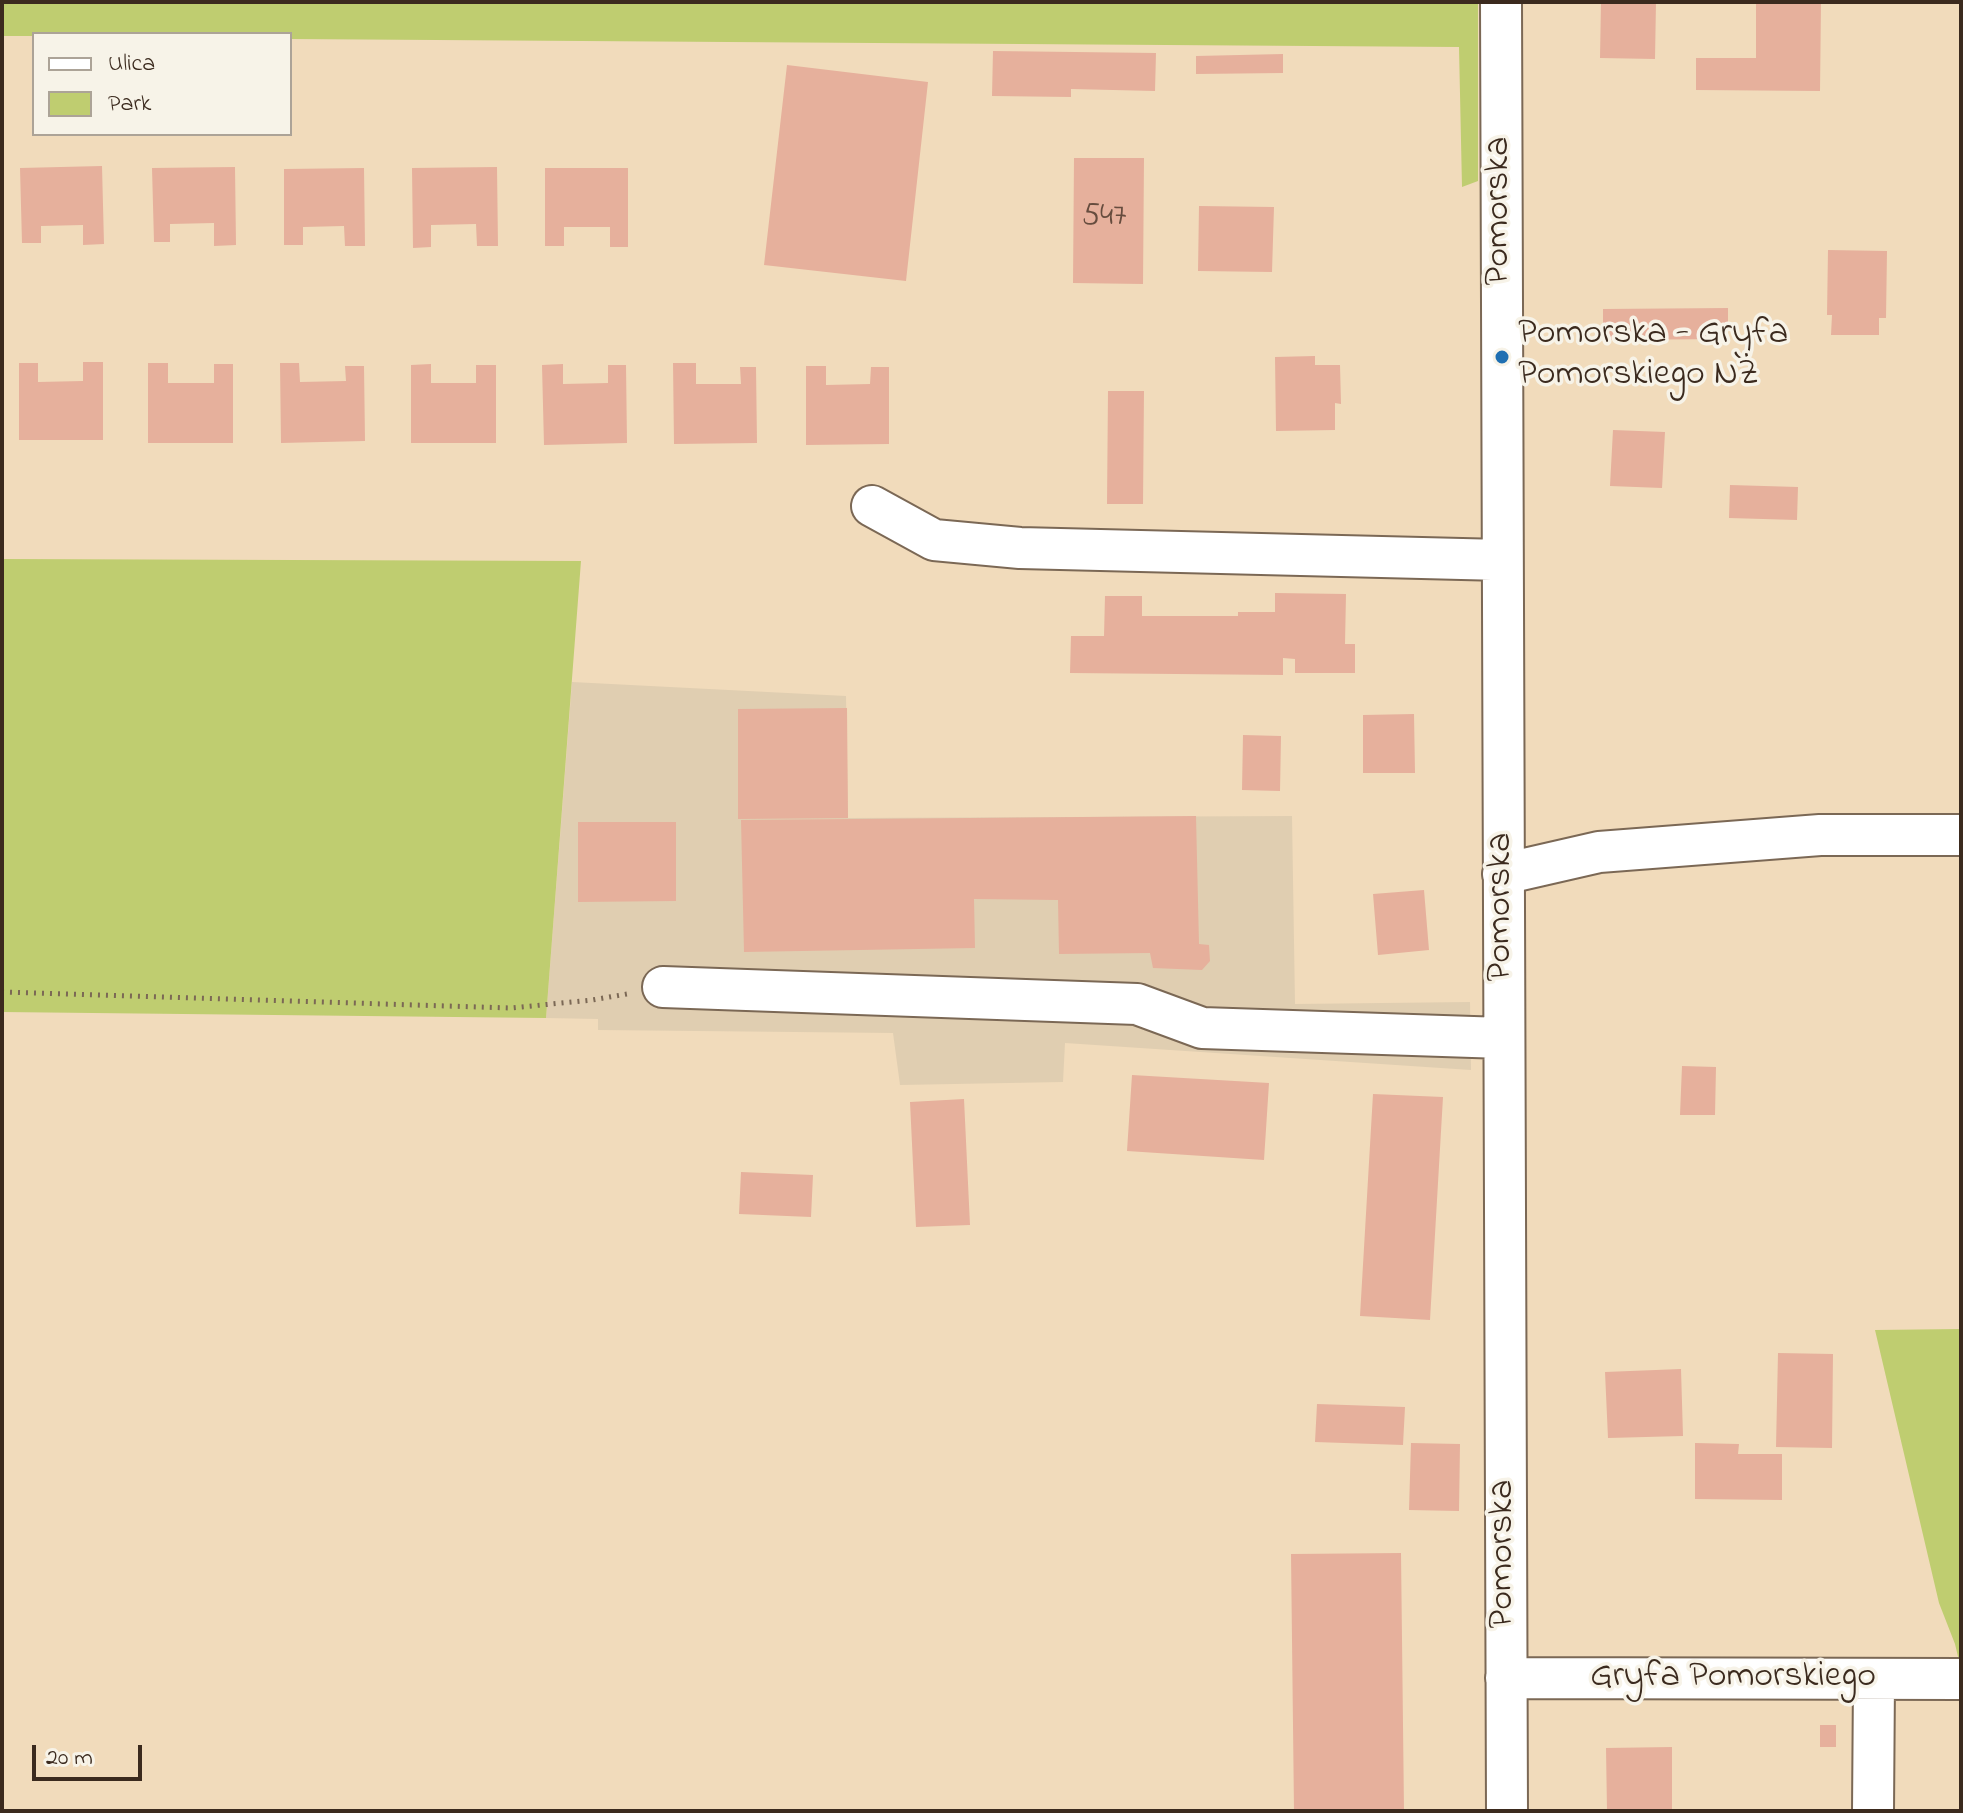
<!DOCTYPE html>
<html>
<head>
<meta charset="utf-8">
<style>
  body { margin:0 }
  #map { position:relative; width:1963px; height:1813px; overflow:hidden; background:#f1dbbb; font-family:"Indie Flower",sans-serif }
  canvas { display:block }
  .frame { position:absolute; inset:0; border:4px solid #3b2a1e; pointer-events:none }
  .legend { position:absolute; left:32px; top:32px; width:260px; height:104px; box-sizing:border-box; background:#f7f3e8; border:2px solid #aca397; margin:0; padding:10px 14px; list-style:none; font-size:24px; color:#3b2a1e }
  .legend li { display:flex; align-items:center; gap:16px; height:40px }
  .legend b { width:40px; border:2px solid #aca397 }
  .scale { position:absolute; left:32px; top:1745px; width:110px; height:36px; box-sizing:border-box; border:4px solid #3b2a1e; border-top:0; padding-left:10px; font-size:24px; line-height:28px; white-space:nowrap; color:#3b2a1e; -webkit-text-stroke:6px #f7f3e8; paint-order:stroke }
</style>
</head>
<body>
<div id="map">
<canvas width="1963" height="1813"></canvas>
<div class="frame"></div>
<ul class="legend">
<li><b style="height:10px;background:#fff"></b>Ulica</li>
<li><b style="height:22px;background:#bfcd70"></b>Park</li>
</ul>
<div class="scale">20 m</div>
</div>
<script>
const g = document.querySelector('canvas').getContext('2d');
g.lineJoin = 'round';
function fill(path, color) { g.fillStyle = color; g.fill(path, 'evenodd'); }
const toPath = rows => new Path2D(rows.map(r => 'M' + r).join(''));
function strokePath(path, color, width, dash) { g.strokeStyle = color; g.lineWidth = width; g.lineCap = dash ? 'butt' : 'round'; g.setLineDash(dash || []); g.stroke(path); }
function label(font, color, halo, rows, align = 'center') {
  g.font = font + ' "Indie Flower",sans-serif'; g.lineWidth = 7; g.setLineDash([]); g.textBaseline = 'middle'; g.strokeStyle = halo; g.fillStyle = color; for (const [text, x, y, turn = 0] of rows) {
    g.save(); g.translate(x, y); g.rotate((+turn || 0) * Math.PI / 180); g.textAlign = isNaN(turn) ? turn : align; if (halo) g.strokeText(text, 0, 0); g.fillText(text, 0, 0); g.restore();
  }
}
fill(toPath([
  [572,682,846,696,848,818,1292,816,1295,1004,1470,1002,1471,1070,1065,1043,1063,1082,900,1085,893,1033,598,1030,598,1019,546,1018]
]), '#e0ceb1');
fill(toPath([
  [2,2,1478,2,1478,181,1462,187,1459,47,290,39,290,34,34,34,34,36,2,36],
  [2,559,581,561,546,1018,2,1012],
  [1961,1329,1961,1665,1960,1665,1955,1644,1939,1603,1875,1330]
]), '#bfcd70');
fill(toPath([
  [1601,2,1656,2,1655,59,1600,58],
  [1756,2,1821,2,1820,91,1696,90,1696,58,1756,58],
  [993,51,1156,53,1155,91,1071,89,1071,97,992,96],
  [1283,54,1283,73,1196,74,1196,56],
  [787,65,928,82,906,281,764,265],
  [1074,158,1144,158,1143,284,1073,283],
  [102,166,104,244,83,245,83,225,41,226,41,243,22,243,20,168],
  [235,167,236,245,214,246,214,223,170,224,170,242,154,242,152,168],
  [497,167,498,246,477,246,476,224,431,225,431,247,413,248,412,168],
  [364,168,365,246,345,246,344,226,303,227,303,245,284,245,284,169],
  [545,168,628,168,628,247,610,247,610,227,564,227,564,246,545,246],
  [1199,206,1274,207,1272,272,1198,271],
  [1828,250,1887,251,1886,318,1879,318,1879,335,1831,335,1832,315,1827,315],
  [1728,308,1728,339,1603,340,1603,309],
  [1315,356,1315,365,1340,365,1341,404,1335,403,1335,430,1276,431,1275,357],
  [83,362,103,362,103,440,19,440,19,363,38,363,38,382,83,381],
  [148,363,168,363,168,383,214,383,214,364,233,364,233,443,148,443],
  [280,363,299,363,300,382,346,381,345,366,364,366,365,441,281,443],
  [673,363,696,363,696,384,741,384,740,367,756,367,757,443,674,444],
  [431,364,431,383,476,383,476,365,496,365,496,443,411,443,411,365],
  [563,364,563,384,608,383,608,365,626,365,627,443,544,445,542,365],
  [806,366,826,366,826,385,870,384,871,367,889,367,889,444,806,445],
  [1108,391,1144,391,1143,504,1107,504],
  [1613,430,1665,432,1662,488,1610,486],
  [1730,485,1798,487,1797,520,1729,518],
  [1275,593,1346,594,1345,644,1355,644,1355,673,1295,673,1295,659,1283,658,1283,675,1070,673,1071,636,1104,636,1105,596,1142,596,1142,616,1238,616,1238,612,1275,612],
  [847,708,848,818,738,819,738,709],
  [1414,714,1415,773,1363,773,1363,715],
  [1243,735,1281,736,1280,791,1242,790],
  [1196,816,1199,944,1209,945,1210,961,1202,970,1153,968,1150,953,1059,954,1058,900,974,899,975,948,744,952,741,820],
  [578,822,676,822,676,901,578,902],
  [1424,890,1429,950,1378,955,1373,894],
  [1682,1066,1716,1067,1715,1115,1680,1115],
  [1132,1075,1269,1083,1264,1160,1127,1151],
  [1373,1094,1443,1097,1430,1320,1360,1316],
  [964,1099,970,1225,916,1227,910,1102],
  [741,1172,813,1175,811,1217,739,1214],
  [1778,1353,1833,1354,1832,1448,1776,1447],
  [1681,1369,1683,1436,1608,1438,1605,1372],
  [1317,1404,1405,1407,1403,1445,1315,1442],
  [1411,1443,1460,1444,1459,1511,1409,1510],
  [1695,1443,1739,1444,1738,1454,1782,1454,1782,1500,1695,1499],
  [1401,1553,1404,1811,1294,1811,1291,1554],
  [1820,1725,1836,1725,1836,1747,1820,1747],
  [1672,1747,1672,1811,1607,1811,1606,1748]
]), '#e6b09c');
const minor = toPath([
  [1501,2,1507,1811],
  [872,506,934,540,1020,548,1502,560],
  [1503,874,1599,852,1820,835,1961,835],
  [663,987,1137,1004,1202,1028,1503,1038],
  [1506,1678,1961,1679],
  [1873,1811,1874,1680]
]);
strokePath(minor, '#7b6855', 44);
strokePath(toPath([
  [2,992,511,1008,592,1000,627,994]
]), '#7b6855', 5, [2, 6]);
strokePath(minor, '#fff', 40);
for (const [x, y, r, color] of [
  [1502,357,8,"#1f6fb2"]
]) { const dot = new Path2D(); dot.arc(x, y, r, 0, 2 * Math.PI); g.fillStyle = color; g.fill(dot); strokePath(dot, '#f7f3e8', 3); }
label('32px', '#664c3e', null, [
  ["547",1104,219]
]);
label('36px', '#3b2a1e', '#f7f3e8', [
  ["Pomorska",1501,211,-90],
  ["Pomorska",1503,907,-90],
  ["Pomorska",1505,1554,-90],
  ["Gryfa Pomorskiego",1733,1679]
]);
label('36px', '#3b2a1e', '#f7f3e8', [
  ["Pomorska - Gryfa",1518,336],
  ["Pomorskiego NŻ",1518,377]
], 'left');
</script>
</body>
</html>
